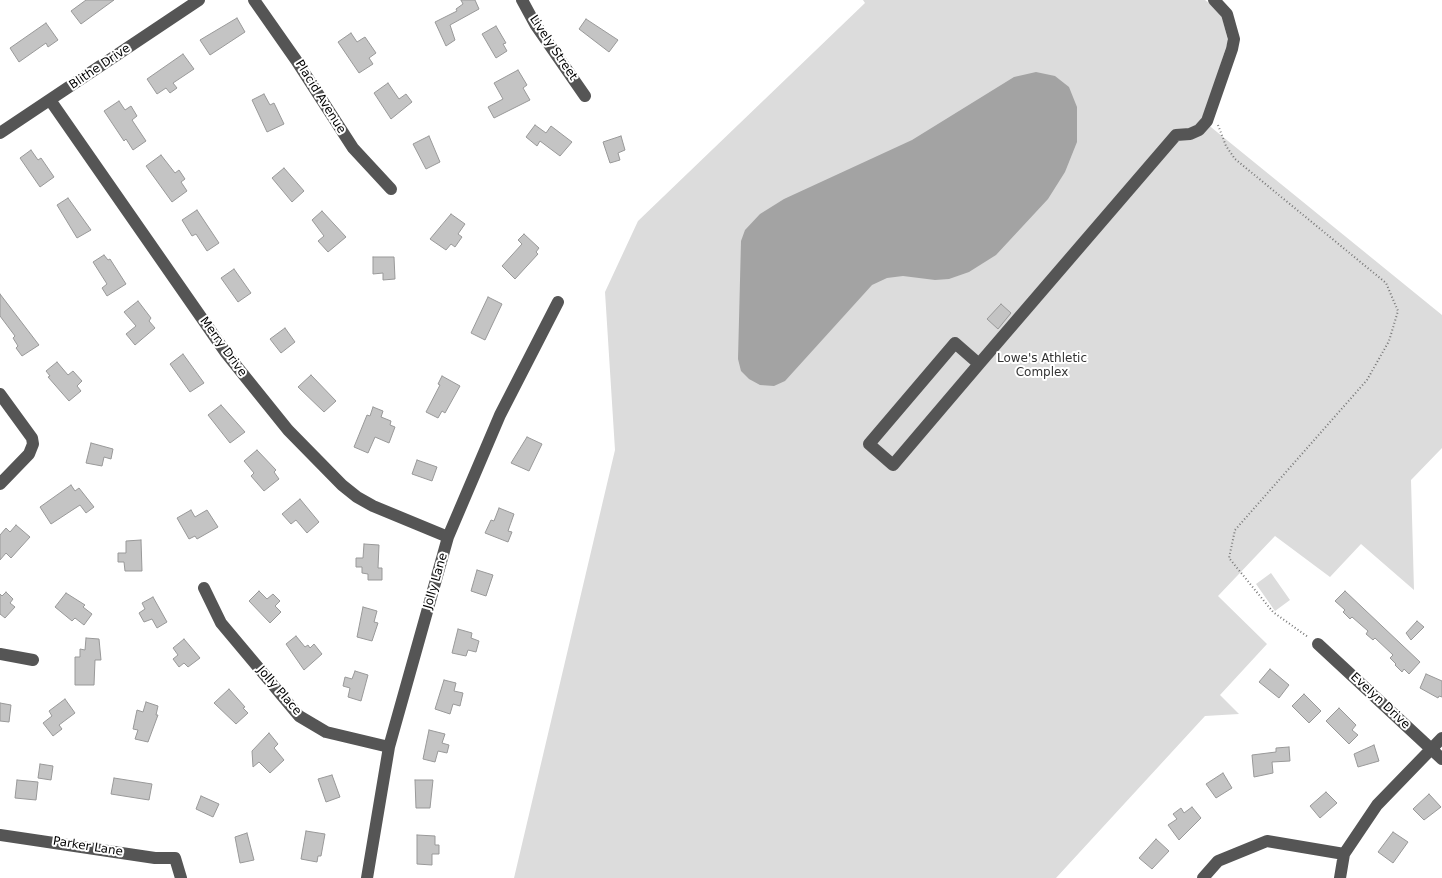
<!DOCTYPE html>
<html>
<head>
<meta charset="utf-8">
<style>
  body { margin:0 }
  canvas { display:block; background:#fff }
</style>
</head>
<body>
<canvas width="1442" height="878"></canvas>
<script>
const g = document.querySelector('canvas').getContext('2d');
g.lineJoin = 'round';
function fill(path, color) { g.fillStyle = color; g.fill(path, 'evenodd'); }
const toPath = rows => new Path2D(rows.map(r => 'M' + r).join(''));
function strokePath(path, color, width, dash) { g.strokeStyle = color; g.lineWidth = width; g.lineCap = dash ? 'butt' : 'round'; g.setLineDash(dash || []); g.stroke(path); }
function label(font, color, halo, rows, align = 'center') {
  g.font = font + ' "DejaVu Sans",sans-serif'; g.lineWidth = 4; g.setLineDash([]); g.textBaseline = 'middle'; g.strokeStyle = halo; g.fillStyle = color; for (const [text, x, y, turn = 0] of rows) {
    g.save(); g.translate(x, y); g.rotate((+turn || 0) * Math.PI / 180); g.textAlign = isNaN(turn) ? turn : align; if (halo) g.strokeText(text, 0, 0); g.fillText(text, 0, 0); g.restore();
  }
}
fill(toPath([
  [863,0,1205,0,1214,7,1222,17,1228,41,1205,113,1201,119,1442,315,1442,448,1411,480,1414,590,1361,544,1330,577,1275,536,1218,596,1267,644,1220,695,1239,714,1205,716,1056,878,514,878,615,450,605,292,638,221,865,3],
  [1271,573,1290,600,1275,611,1256,584]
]), '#dcdcdc');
fill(toPath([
  [1036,72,1055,76,1069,87,1077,107,1077,142,1065,172,1048,199,996,255,969,272,949,279,935,280,903,276,887,278,872,285,785,381,774,386,760,385,749,379,741,371,738,359,741,241,745,230,760,214,784,199,912,140,1014,77]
]), '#a3a3a3');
const building = toPath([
  [86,0,114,0,81,24,71,11,86,0],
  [461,0,475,0,479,9,450,25,455,40,446,46,435,22,457,11,456,9,463,4,461,0],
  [237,18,245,32,210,55,200,40,237,18],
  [586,19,618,40,609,52,579,29,586,19],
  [46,23,58,40,48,47,46,43,19,62,10,48,46,23],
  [496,26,506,43,503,44,507,51,496,58,482,34,496,26],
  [351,33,357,42,365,37,376,53,369,58,373,64,359,73,338,42,351,33],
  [183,54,194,69,173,83,177,88,170,93,166,88,157,94,147,79,183,54],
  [518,70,527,85,523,88,530,100,494,118,488,107,503,99,494,83,518,70],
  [388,83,399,99,406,94,412,102,391,119,374,93,388,83],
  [264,94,270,105,274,103,284,124,267,132,252,100,264,94],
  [119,101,125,110,131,106,137,116,132,120,146,141,133,150,126,139,124,141,104,111,119,101],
  [535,125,546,133,551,126,572,142,560,156,540,141,537,146,526,137,535,125],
  [429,136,440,162,426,169,413,144,429,136],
  [621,136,625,150,618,153,620,160,610,163,603,142,621,136],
  [31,150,38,160,41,158,54,177,40,187,20,158,31,150],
  [161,155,175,173,179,170,185,179,181,182,187,191,172,202,146,166,161,155],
  [284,168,304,191,292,202,272,178,284,168],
  [68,198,91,230,77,238,57,205,68,198],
  [197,210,219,243,207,251,196,234,192,236,182,220,197,210],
  [322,211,346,237,328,252,318,241,324,236,312,220,322,211],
  [451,214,465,224,458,234,462,237,455,247,451,244,446,250,430,239,451,214],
  [524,234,539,248,536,252,538,254,515,279,502,266,522,244,518,240,524,234],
  [104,255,108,260,110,259,126,284,107,296,102,288,107,284,93,262,104,255],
  [373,257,394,257,395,279,383,280,383,273,373,274,373,257],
  [234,269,251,293,238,302,221,278,234,269],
  [0,294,39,345,22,356,16,348,18,346,13,338,15,336,0,316,0,294],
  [488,297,502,304,485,340,471,333,488,297],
  [138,301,151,318,149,321,155,328,135,345,126,334,136,326,124,312,138,301],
  [1001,304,1011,313,998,329,987,319,1001,304],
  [285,328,295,342,281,353,270,339,285,328],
  [183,354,204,383,190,392,170,364,183,354],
  [57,362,68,375,73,371,82,381,77,386,81,391,69,401,48,377,50,376,46,371,57,362],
  [311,375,336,401,324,412,298,387,311,375],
  [442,376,460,386,445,413,442,411,438,418,426,412,440,385,438,384,442,376],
  [221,405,245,432,230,443,208,415,221,405],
  [373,407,383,411,381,417,391,421,390,425,395,427,389,443,375,437,368,453,354,447,367,415,370,416,373,407],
  [527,437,542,444,529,471,511,463,527,437],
  [91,443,113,449,111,459,104,457,102,466,86,463,91,443],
  [257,450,276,470,274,472,279,479,264,491,251,476,254,473,244,461,257,450],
  [417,460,437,467,432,481,412,474,417,460],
  [71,485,75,491,79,488,94,507,86,513,80,505,51,524,40,507,71,485],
  [300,499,319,522,307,533,296,520,291,524,282,514,300,499],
  [499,508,514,514,508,531,512,532,508,542,485,533,491,520,494,521,499,508],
  [191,510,195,517,207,510,218,527,197,539,195,536,189,539,177,518,191,510],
  [16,525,30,537,11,558,6,553,0,560,0,535,6,528,10,532,16,525],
  [141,540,142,571,125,571,124,562,118,562,118,553,126,553,126,541,141,540],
  [364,544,379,545,378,568,382,568,382,580,368,580,368,574,362,573,362,567,356,567,356,558,363,558,364,544],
  [477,570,493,575,486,596,471,591,477,570],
  [259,591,267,599,273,594,280,601,275,606,281,612,270,623,249,601,259,591],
  [1345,591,1420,662,1409,674,1404,669,1402,672,1395,665,1396,664,1390,658,1393,655,1375,638,1373,640,1366,634,1368,631,1352,617,1350,619,1343,612,1345,610,1335,601,1345,591],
  [6,592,13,599,10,603,15,607,5,618,0,614,0,594,2,596,6,592],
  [66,593,85,605,83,607,92,614,84,625,75,618,72,621,55,607,66,593],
  [153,597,167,622,157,628,152,619,144,622,139,613,145,609,142,603,153,597],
  [363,607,377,611,374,622,378,623,372,641,357,637,363,607],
  [1417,621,1424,627,1411,640,1406,633,1417,621],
  [458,629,472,633,471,638,479,641,476,652,468,650,466,656,452,653,458,629],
  [296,636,305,647,308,645,310,648,314,644,322,654,304,670,286,644,296,636],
  [86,638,99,639,101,660,95,660,94,685,75,685,75,657,80,657,80,649,85,650,86,638],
  [184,639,200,658,188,667,184,663,179,667,173,659,178,655,173,648,184,639],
  [1270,669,1289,685,1279,698,1259,682,1270,669],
  [355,671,368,675,361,701,348,697,350,688,343,686,345,677,352,679,355,671],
  [1426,674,1442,681,1442,697,1439,696,1438,698,1420,688,1426,674],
  [444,680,456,683,454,691,463,693,460,706,453,704,450,714,435,709,444,680],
  [229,689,245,707,243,708,248,713,236,724,214,703,229,689],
  [1304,694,1321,711,1309,723,1292,706,1304,694],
  [65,699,75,713,59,725,62,729,53,736,43,723,52,716,49,711,65,699],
  [146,702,158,706,156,715,158,715,148,742,135,739,138,730,133,729,137,710,143,712,146,702],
  [0,703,11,705,9,722,0,721,0,703],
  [1339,708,1356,725,1352,730,1358,735,1349,744,1326,721,1339,708],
  [429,730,445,734,442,743,449,745,447,753,438,751,435,762,423,759,429,730],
  [269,733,278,744,274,748,284,760,270,773,259,762,253,767,252,751,269,733],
  [1374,745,1379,761,1358,767,1354,754,1374,745],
  [1289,747,1290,761,1272,762,1273,773,1254,777,1252,755,1276,752,1276,748,1289,747],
  [40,764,53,766,51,780,38,778,40,764],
  [1223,773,1232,788,1216,798,1206,784,1223,773],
  [332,775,340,797,326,802,318,779,332,775],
  [114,778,152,784,149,800,111,794,114,778],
  [17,780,38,782,36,800,15,798,17,780],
  [415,780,433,780,430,808,416,808,415,780],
  [1326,792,1337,803,1320,818,1310,806,1326,792],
  [1429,794,1441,807,1424,820,1413,809,1429,794],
  [201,796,219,804,213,817,196,809,201,796],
  [1192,807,1201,818,1179,840,1168,825,1177,819,1173,814,1181,808,1184,813,1192,807],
  [306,831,325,834,321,856,318,856,317,862,301,859,306,831],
  [1393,832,1408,842,1393,863,1378,852,1393,832],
  [247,833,254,860,240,863,235,837,247,833],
  [417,835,435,836,435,845,439,845,439,854,432,854,432,865,417,864,417,835],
  [1156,839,1169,851,1152,869,1139,858,1156,839]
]);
fill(building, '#c4c4c4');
strokePath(building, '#999', 1);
strokePath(toPath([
  [1218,125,1226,146,1235,159,1386,283,1398,311,1389,341,1367,380,1235,530,1229,558,1273,612,1308,637]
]), '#777', 2, [1, 2.5]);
strokePath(toPath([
  [254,0,296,60,353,148,391,189],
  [522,0,535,24,585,96],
  [50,100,226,353,288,430,342,485,357,497,373,506,448,537],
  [0,133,199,0],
  [979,364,955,343,869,444,893,465,979,364,1176,135,1190,134,1199,130,1207,121,1232,49,1234,39,1227,14,1214,0],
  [0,394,32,438,33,444,29,454,0,484],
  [204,588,221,623,299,716,326,732,389,747],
  [1318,644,1442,759],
  [0,654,33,660],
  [0,835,155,858,175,858,181,878],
  [367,878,389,747,448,537,500,415,558,302],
  [1203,878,1218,861,1267,841,1344,854],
  [1340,878,1344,854,1377,805,1442,738]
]), '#555', 12);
label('12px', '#000', '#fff', [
  ["Lively Street",553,48,56],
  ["Blithe Drive",100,67,-34],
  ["Placid Avenue",320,97,58],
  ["Merry Drive",223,347,54],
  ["Jolly Lane",436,581,-74],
  ["Jolly Place",279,691,49],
  ["Evelyn Drive",1380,701,43],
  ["Parker Lane",88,847,9]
]);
label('12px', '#333', '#fff', [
  ["Lowe's Athletic",1042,359],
  ["Complex",1042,373]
]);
</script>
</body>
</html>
